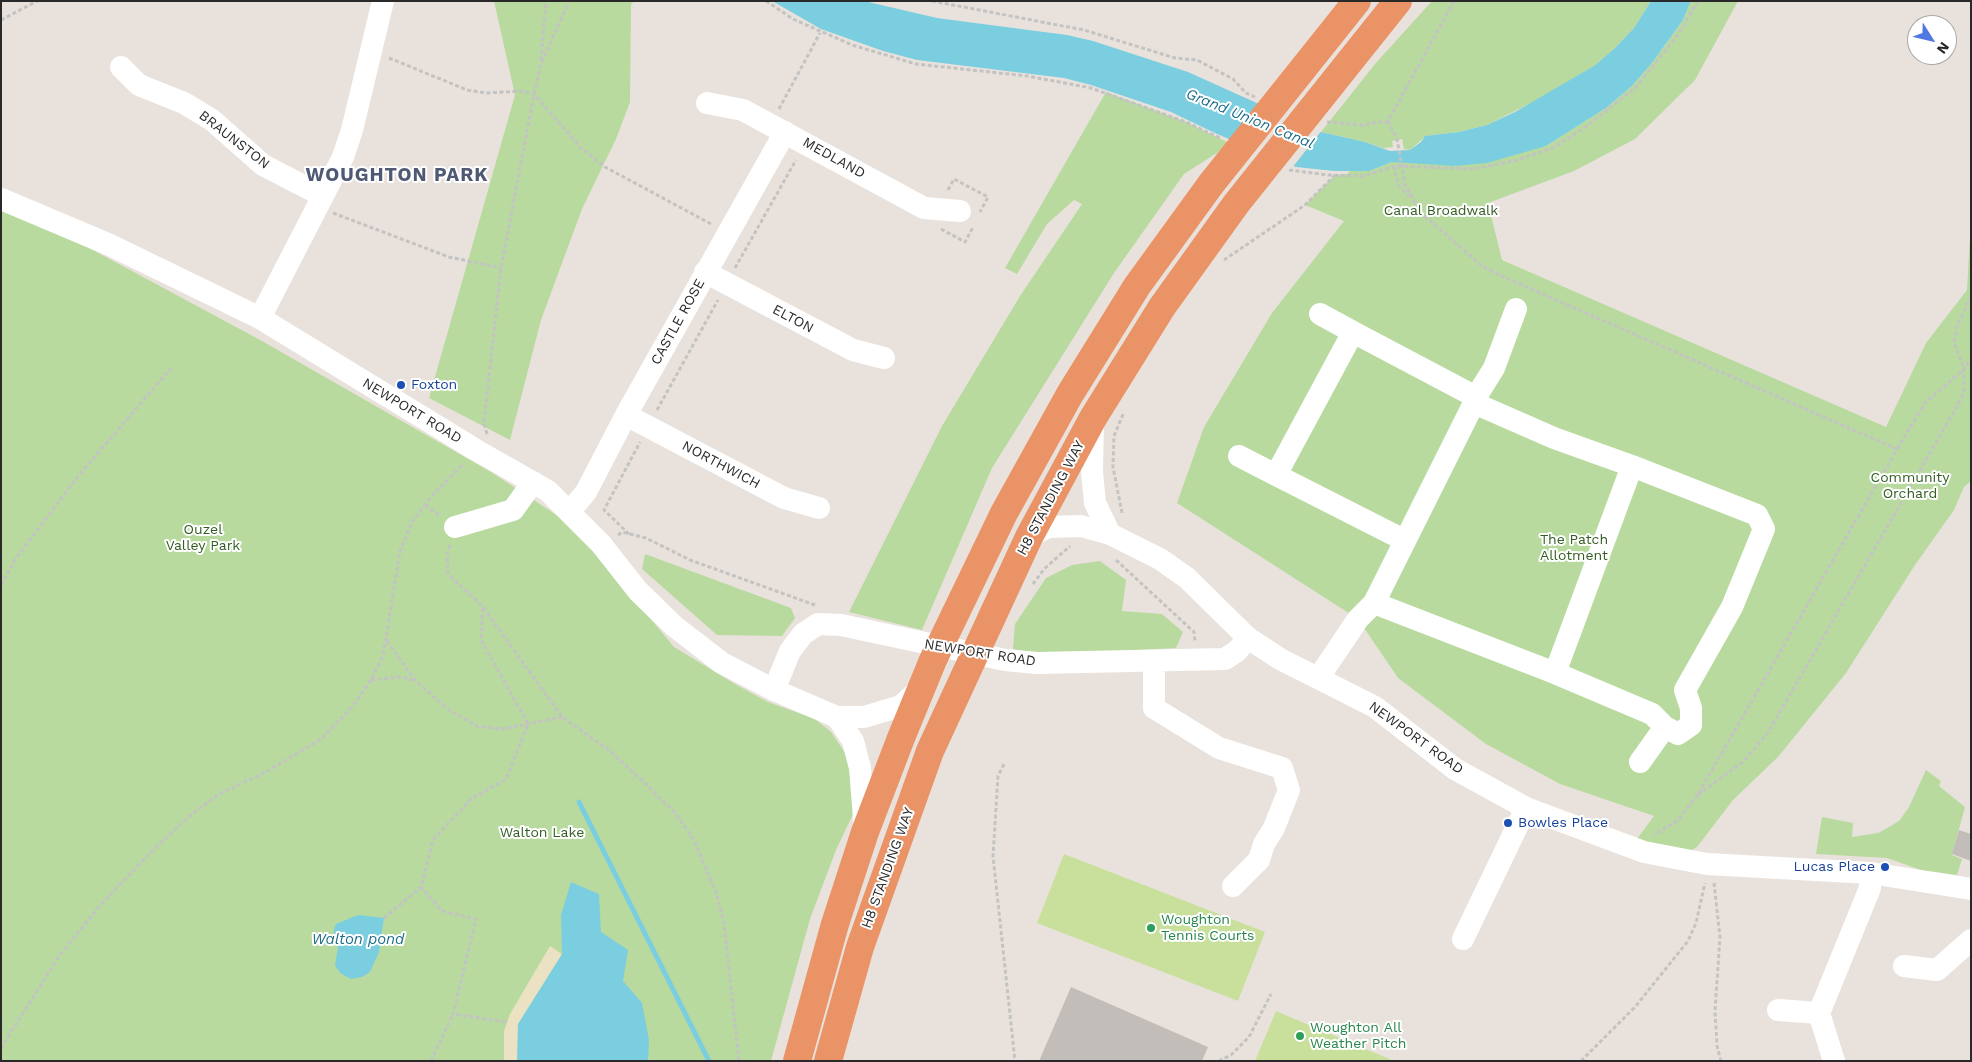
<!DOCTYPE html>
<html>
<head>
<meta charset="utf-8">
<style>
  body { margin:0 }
  #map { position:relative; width:1972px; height:1062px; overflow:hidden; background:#e9e2dc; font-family:"Work Sans",sans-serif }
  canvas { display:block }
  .frame { position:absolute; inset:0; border:2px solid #292929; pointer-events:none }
  .north { position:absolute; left:1907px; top:15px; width:50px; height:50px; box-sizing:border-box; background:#fff; border:1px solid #a9a9a9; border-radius:50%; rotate:126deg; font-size:14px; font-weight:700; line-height:20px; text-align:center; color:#292929 }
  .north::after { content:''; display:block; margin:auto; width:18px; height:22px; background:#4f78e3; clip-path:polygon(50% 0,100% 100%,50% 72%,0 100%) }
</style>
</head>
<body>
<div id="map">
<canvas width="1972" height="1062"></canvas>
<div class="frame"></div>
<div class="north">N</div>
</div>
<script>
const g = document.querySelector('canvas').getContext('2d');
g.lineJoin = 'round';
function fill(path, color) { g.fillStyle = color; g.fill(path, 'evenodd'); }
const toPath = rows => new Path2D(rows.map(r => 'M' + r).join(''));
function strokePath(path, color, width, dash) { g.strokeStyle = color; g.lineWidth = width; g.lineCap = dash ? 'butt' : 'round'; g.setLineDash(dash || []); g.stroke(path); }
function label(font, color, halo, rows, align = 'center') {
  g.font = font + ' "Work Sans",sans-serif'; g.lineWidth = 4; g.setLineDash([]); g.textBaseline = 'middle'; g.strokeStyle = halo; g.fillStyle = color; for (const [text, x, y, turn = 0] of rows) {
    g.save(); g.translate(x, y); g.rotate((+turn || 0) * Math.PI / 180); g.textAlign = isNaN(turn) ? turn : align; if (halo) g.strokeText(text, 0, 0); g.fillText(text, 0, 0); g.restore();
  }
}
fill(toPath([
  [494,1,634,1,631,5,630,102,616,139,582,209,541,320,510,440,429,398,515,95],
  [1432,1,1651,1,1634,28,1615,48,1594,66,1543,97,1487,125,1459,132,1426,136,1410,150,1404,149,1402,139,1392,141,1393,147,1383,148,1365,142,1321,132,1375,64],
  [1691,1,1738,1,1695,80,1635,139,1574,171,1488,203,1502,260,1886,427,1926,343,1967,290,1971,218,1971,481,1964,487,1954,510,1915,565,1846,673,1778,757,1733,800,1697,847,1677,859,1631,847,1654,816,1560,784,1486,744,1398,678,1358,619,1177,503,1204,427,1272,313,1344,221,1305,205,1335,175,1347,174,1350,171,1369,171,1392,162,1546,146,1606,108,1632,86,1652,63,1683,20],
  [1106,92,1186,122,1231,144,1184,174,1114,273,992,468,922,630,849,612,942,426,1020,296,1082,204,1074,200,1047,224,1017,274,1005,268],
  [1,207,78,242,262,341,491,472,561,518,587,542,674,647,735,684,768,702,815,719,831,732,850,760,854,812,836,850,810,919,771,1061,1,1061],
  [645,554,791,608,795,618,782,636,717,635,642,569],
  [1100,561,1126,580,1122,611,1162,614,1183,632,1176,648,1041,655,1013,649,1015,624,1046,578,1072,565],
  [1926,770,1941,781,1939,786,1965,807,1952,855,1962,859,1957,875,1921,870,1887,858,1816,854,1822,817,1853,823,1852,837,1878,833,1891,826,1900,820,1909,807]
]), '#b8da9f');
fill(toPath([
  [550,946,562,954,521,1061,504,1061,504,1031,510,1014]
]), '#ebe1c3');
fill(toPath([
  [1064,854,1265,932,1238,1001,1037,923],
  [1276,1011,1394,1061,1255,1061]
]), '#c9e09c');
fill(toPath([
  [772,1,864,1,937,18,1067,35,1093,41,1188,72,1321,132,1365,142,1390,151,1410,150,1421,142,1425,136,1459,132,1487,125,1515,112,1594,66,1615,48,1634,28,1651,1,1691,1,1683,20,1652,63,1632,86,1606,108,1546,146,1487,163,1455,166,1392,162,1369,171,1334,171,1296,167,1217,134,1171,112,1091,85,1064,78,917,60,883,51,821,29],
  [571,882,599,894,601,932,628,950,623,981,642,1003,649,1040,648,1061,517,1061,518,1024,562,954,561,915],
  [358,915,384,918,379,952,370,972,362,977,351,979,340,973,335,965,338,948,334,936,334,929,336,924]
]), '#7bcedf');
fill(toPath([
  [1263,103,1322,130,1292,168,1230,142]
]), '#e9e2dc');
strokePath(toPath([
  [579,802,709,1061]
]), '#7bcedf', 5);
fill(toPath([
  [1959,830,1971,834,1971,861,1952,854],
  [1071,987,1208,1047,1202,1061,1039,1061]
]), '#c2bdb8');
strokePath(toPath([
  [766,1,793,19,852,45,916,64,1027,76,1091,88,1186,122,1220,138],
  [932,1,1084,30,1175,58,1197,60,1233,79,1246,93,1255,97],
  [1454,1,1388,121,1397,139,1405,184,1420,212,1481,265,1499,275,1897,449,1697,796,1677,821,1654,835],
  [1,20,37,1],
  [389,58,467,90,486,93,523,91,534,94,581,148,605,167,713,225],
  [541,60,546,1],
  [779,109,820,33],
  [1327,122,1361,125,1388,121],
  [1394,166,1398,185,1408,195,1411,195],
  [1289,170,1328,175,1364,176,1394,166,1473,169,1517,160,1552,148,1583,129,1635,88,1677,36,1698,1],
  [948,190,954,179,988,197,980,212],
  [333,213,449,257,501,268],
  [941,229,965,242,973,227],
  [1224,260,1305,205,1335,175],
  [735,268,796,160],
  [657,410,718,300],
  [487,434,484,423,501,268,534,94,541,64,569,1],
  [1897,449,1925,403,1964,369,1971,358],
  [425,505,440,516],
  [1122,513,1113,467,1114,436,1124,412],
  [629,534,604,510,640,442],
  [618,535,622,532,646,538,690,560,815,605],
  [450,545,447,556,448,574,483,607,562,717,609,750,648,786,676,814,694,840,717,895,724,924,739,1061],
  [1116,560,1194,632,1195,641],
  [1033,584,1044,569,1070,546],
  [1,585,16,558,79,475,171,368],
  [483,608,481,640,528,724,506,779,471,799,433,840,421,887,442,911,476,919,453,1014,506,1022],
  [387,641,415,680,449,710,477,726,502,729,562,717],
  [371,680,401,677,414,680],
  [1004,764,998,776,993,856,1015,1061],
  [1698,795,1744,761,1767,734,1956,408,1964,393,1964,369,1954,342,1957,326,1971,297],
  [1714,883,1720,937,1715,1011,1717,1046,1721,1061],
  [384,918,421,887],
  [1,1048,59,956,97,909,150,853,193,813,221,793,266,772,321,739,353,706,371,680,383,656,400,551,412,522,431,497,463,464],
  [431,1061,453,1014],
  [1219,1061,1231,1055,1249,1037,1271,994],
  [1581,1061,1635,1007,1688,941,1696,923,1705,883]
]), '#c3c3c3', 3, [4, 2.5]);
strokePath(toPath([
  [121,67,139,85,184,103,212,120,263,165,323,196],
  [707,103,743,110,924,208,960,211],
  [1,199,110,245,260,318,476,450,548,491,601,544,638,591,674,626,722,663,774,690,837,717,853,741,860,768,865,831],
  [705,272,853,350,884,358],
  [1320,314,1353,332],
  [260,318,343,157,352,130,383,1],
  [1476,397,1494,368,1516,309],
  [626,415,784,498,819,508],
  [1093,418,1092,472,1095,503,1110,534],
  [1239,456,1276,475],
  [570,511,586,492,626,415,785,132],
  [455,527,513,510,533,482],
  [1029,537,1048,527,1081,526,1110,534,1160,559,1187,578,1248,638,1280,659,1375,707,1455,769,1526,808,1644,852,1707,864,1870,873,1971,889],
  [1404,540,1276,475,1353,332,1476,397,1474,403],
  [1154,661,1154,708,1219,748,1282,768,1289,790,1274,828,1264,844,1259,860,1233,886],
  [1555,673,1652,714,1665,727,1678,734,1691,725,1691,708,1685,690,1732,607,1764,529,1757,515,1632,466],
  [1319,677,1358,619,1374,603,1474,403,1554,438,1632,466,1555,673,1374,603],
  [774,690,790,651,803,634,818,624,841,625,1005,660,1037,663,1225,659,1237,651,1248,638],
  [837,717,864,717,901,706,922,687],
  [1640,762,1665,727],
  [1463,939,1526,808],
  [1904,966,1937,970,1971,940],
  [1778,1010,1819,1013],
  [1834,1061,1819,1013,1870,888,1870,873]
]), '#fff', 22);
strokePath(toPath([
  [797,1061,835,924,865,832,901,738,933,660,1004,513,1070,394,1137,286,1211,184,1357,1],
  [828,1061,860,947,930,751,1029,537,1093,418,1162,307,1236,204,1398,1]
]), '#ea9366', 28);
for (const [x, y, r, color] of [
  [401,385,5,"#1a4fb4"],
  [1508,823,5,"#1a4fb4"],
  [1885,867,5,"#1a4fb4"],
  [1151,928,5,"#2e9e5b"],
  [1300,1036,5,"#2e9e5b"]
]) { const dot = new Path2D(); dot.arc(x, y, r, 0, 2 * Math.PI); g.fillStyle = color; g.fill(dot); strokePath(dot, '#fff', 2); }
label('14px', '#292929', '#fff', [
  ["BRAUNSTON",234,140,38],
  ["MEDLAND",834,158,29],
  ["ELTON",793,319,28],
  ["CASTLE ROSE",678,322,-61],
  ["NEWPORT ROAD",412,411,31],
  ["NORTHWICH",721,465,28],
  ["H8 STANDING WAY",1051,498,-62],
  ["NEWPORT ROAD",980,653,9],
  ["NEWPORT ROAD",1416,738,36],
  ["H8 STANDING WAY",888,868,-70]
]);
label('14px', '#335c22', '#fff', [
  ["Canal Broadwalk",1441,211],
  ["Community",1910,478],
  ["Orchard",1910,494],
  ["Ouzel",203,530],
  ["Valley Park",203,546],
  ["The Patch",1574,540],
  ["Allotment",1574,556],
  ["Walton Lake",542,833]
]);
label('14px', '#164399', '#fff', [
  ["Foxton",411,385],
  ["Bowles Place",1518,823],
  ["Lucas Place",1875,867,"right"]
], 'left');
label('14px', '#27864d', '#fff', [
  ["Woughton",1161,920],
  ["Tennis Courts",1161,936],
  ["Woughton All",1310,1028],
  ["Weather Pitch",1310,1044]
], 'left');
label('italic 15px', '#1d6d88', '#fff', [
  ["Grand Union Canal",1250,119,22],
  ["Walton pond",358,940]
]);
g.letterSpacing = '1px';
label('bold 19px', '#4f5974', '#fff', [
  ["WOUGHTON PARK",397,175]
]);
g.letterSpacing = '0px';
</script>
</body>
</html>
